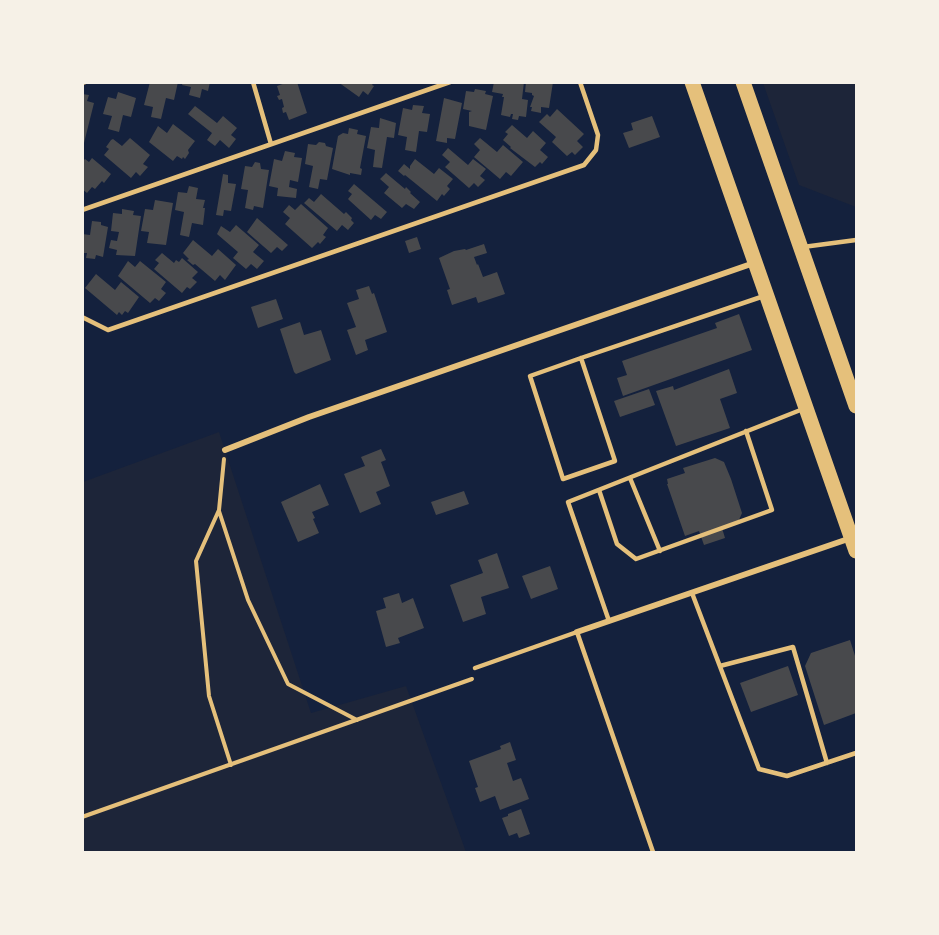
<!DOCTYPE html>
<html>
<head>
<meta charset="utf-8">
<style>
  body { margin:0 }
  #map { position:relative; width:939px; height:935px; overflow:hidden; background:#14213d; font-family:Signika,sans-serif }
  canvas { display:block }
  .frame { position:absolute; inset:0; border:84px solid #f6f1e7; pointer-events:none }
</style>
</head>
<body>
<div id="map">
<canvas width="939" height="935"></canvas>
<div class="frame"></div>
</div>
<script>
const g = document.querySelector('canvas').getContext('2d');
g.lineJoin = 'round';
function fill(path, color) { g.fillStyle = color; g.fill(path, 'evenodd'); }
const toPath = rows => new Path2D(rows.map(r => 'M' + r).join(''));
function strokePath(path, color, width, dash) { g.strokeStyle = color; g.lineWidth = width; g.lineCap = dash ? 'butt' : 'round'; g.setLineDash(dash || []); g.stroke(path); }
fill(toPath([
  [763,83,856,83,856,207,799,185],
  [219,432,311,713,406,686,466,852,83,852,83,482]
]), '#1d2539');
fill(toPath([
  [150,82,178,82,174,100,166,98,161,119,151,117,153,107,144,105],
  [183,82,210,82,208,91,202,89,200,98,189,95,191,87,182,85],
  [288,82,297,82,307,113,289,120,286,112,283,113,282,108,284,107,282,99,279,100,277,96,280,95,277,86],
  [338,82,374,82,372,85,374,86,368,95,363,91,359,97],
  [494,82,524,82,522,99,528,100,526,117,519,116,518,120,512,119,513,114,511,114,510,117,501,115,504,97,502,97,503,94,492,92],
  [526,82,553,82,549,108,541,107,541,113,531,111,532,107,530,107,534,96,532,95,532,93,525,92],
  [475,89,486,91,485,94,493,96,486,130,469,126,469,112,472,111,463,109,466,91,474,92],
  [118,92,136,98,131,117,123,115,119,132,108,129,112,116,103,114,108,97,116,99],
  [82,94,89,95,87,101,94,103,83,147],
  [444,98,462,103,455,139,447,138,447,143,436,141],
  [413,105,424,106,422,113,430,114,427,132,419,131,416,152,405,150,407,137,398,135,403,108,412,110],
  [195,106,217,123,223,116,237,128,231,135,236,139,229,148,220,140,215,146,207,140,212,133,188,114],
  [557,109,584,134,577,141,583,147,575,155,572,152,567,156,552,142,556,137,539,122,547,114,550,117],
  [652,116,660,137,629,148,623,133,633,130,631,123],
  [380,118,396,123,394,138,387,137,382,168,373,167,375,150,367,148,371,127,379,128],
  [173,124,195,141,188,150,189,153,185,159,183,157,182,159,177,156,173,161,149,142,158,126,167,133],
  [512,125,527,138,533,131,546,143,540,150,548,157,542,164,540,162,535,167,510,148,511,147,503,140,508,134,505,132],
  [349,128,358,130,357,134,366,136,360,168,362,169,361,175,350,173,350,175,332,169,338,136,343,133,348,134],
  [130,138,150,155,143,164,148,167,140,176,136,172,131,178,104,155,109,149,106,147,111,140,113,139,122,146],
  [480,138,497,152,503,145,523,162,511,176,506,172,500,179,474,157,480,150,474,144],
  [319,142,325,143,326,146,333,148,327,180,320,179,318,189,309,187,313,166,305,164,308,144,316,145],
  [448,148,468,165,473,159,486,169,480,176,485,180,478,187,474,183,469,188,445,167,450,162,442,155],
  [285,151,295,153,294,157,302,158,298,182,290,180,289,187,297,189,296,198,277,196,278,188,269,186,274,159,282,161],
  [92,158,111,174,104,183,102,181,95,189,92,187,87,193,82,189,82,162,85,159,89,162],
  [415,159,434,174,439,168,453,179,447,186,450,189,444,196,442,194,437,201,405,175,404,176,398,171,404,164,410,169,410,166],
  [255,162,260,163,261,169,269,170,263,208,254,206,253,210,245,208,248,190,241,189,245,166,252,167],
  [386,173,405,189,406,187,411,192,410,193,420,202,414,209,406,204,402,208,384,193,389,187,380,179],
  [223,174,228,175,228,183,236,184,231,211,224,210,223,216,216,215],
  [354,184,387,212,381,219,375,215,371,220,350,201,348,199,352,194,348,191],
  [189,186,198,188,196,199,205,200,203,208,205,208,203,225,192,223,189,237,180,235,184,212,175,210,178,192,187,193],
  [321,194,344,214,346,212,352,218,351,220,354,223,348,230,342,225,337,231,304,203,309,198,314,202],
  [155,200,173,203,166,245,147,243,149,232,141,231,145,209,153,210],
  [301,204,328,228,323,235,326,237,320,244,318,242,312,248,285,224,290,218,283,212,289,205,295,210],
  [122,209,134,211,133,215,141,216,135,256,116,255,117,250,109,248,111,240,117,241,119,232,111,231,113,213,122,214],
  [257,218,288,245,282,251,277,247,271,253,247,232],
  [92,221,101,222,101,225,108,227,103,257,96,255,95,259,86,258,87,253,82,253,82,234,90,235],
  [236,225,259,245,253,252,264,261,257,269,251,264,246,269,233,258,238,252,217,234,221,226,230,232],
  [417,237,421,249,409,253,405,241],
  [193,240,212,256,218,249,236,265,225,280,220,275,215,281,195,264,193,265,187,260,189,259,183,253],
  [484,244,487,253,474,257,477,265,478,264,483,277,497,272,505,294,478,303,476,297,452,305,447,290,450,289,439,258,454,251,465,249,466,250],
  [162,253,174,263,176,260,179,262,182,258,198,272,192,278,197,282,190,289,187,287,182,293,154,269,159,263,155,260],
  [128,261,135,267,140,261,166,282,161,289,166,293,159,301,155,298,150,303,118,276],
  [96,274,115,290,121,282,139,297,128,313,125,311,122,315,119,312,117,315,85,288],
  [369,286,372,294,374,293,387,332,365,340,368,350,356,355,347,330,356,327,347,303,359,299,356,290],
  [276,299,283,319,258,328,251,307],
  [739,314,752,350,623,396,617,378,627,375,622,361,717,328,715,323],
  [300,322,304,335,321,330,331,360,296,374,294,372,280,329],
  [729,369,737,393,720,399,730,428,676,446,656,391,673,386,674,390],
  [649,389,655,405,620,417,614,401],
  [381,449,386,460,381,462,390,486,376,492,381,504,360,513,344,474,365,466,361,457],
  [715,458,724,462,731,479,742,513,738,522,722,528,725,538,704,545,699,531,685,536,667,484,668,484,667,479,685,473,683,468],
  [320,484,329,505,312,512,315,518,313,519,319,533,298,542,281,502],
  [464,491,469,504,436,515,431,502],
  [497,553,509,588,481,597,486,614,463,622,450,585,483,573,478,560],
  [550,566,558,589,531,599,522,576],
  [399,593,402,603,413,598,424,628,398,638,400,643,386,647,376,611,386,608,383,598],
  [850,640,856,659,856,713,824,725,805,666,811,653],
  [788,666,798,695,751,712,740,683],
  [510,742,516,760,507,763,513,781,521,778,529,799,500,810,495,796,480,802,475,788,478,787,469,761,501,749,500,746],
  [521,809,530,834,519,838,517,833,509,836,502,818,508,816,508,814]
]), '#48494c');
strokePath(toPath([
  [224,459,219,510,196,561,209,696,231,765],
  [219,511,248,600,288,684,357,720],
  [82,817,472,679]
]), '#e5c07b', 4);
strokePath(toPath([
  [253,82,271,144],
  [82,83,85,82],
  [82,210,450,82],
  [803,247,856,240],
  [82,317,108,330,584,165,596,150,598,135,580,82],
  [581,358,615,461,563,479,530,376,581,358,764,296],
  [630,478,660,551],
  [599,490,617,544,636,559,772,510,746,431],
  [692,593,759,769,787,776,856,753],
  [609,621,568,502,803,409],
  [720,666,793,647,827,763],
  [475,668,577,632,653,852]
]), '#e5c07b', 4.5);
strokePath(toPath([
  [225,450,309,417,754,263],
  [577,632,851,538]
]), '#e5c07b', 6);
strokePath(toPath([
  [692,82,856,551],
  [743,82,856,406]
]), '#e5c07b', 15);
</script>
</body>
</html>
